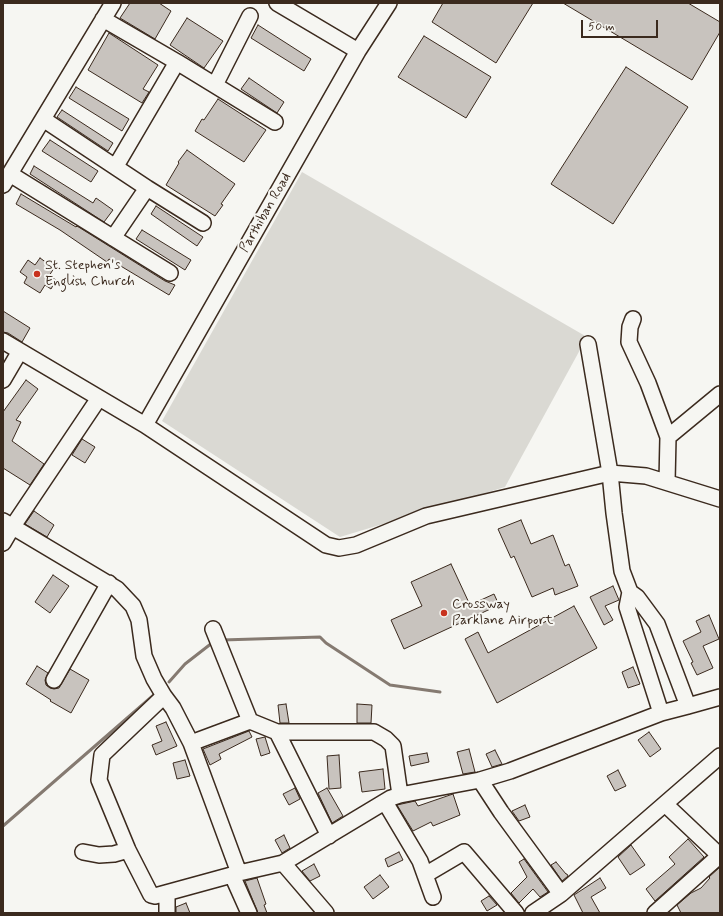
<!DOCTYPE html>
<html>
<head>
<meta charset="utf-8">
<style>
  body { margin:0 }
  #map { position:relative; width:723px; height:916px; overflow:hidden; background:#f6f6f2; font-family:Mynerve,sans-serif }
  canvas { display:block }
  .frame { position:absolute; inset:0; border:4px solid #3b2a1e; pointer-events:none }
  .scale { position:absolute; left:581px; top:20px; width:77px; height:18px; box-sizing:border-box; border:2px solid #3b2a1e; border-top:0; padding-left:5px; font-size:12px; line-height:14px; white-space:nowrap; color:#3b2a1e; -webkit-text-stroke:3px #f6f6f2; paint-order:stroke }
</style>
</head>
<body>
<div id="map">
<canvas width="723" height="916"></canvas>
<div class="frame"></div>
<div class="scale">50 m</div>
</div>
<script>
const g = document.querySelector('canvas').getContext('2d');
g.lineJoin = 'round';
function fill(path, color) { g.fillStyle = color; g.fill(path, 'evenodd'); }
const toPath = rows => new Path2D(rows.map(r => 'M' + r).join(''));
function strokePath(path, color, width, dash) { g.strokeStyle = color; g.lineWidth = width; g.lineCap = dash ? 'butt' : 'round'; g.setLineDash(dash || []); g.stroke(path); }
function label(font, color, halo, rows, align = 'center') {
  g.font = font + ' Mynerve,sans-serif'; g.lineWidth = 4; g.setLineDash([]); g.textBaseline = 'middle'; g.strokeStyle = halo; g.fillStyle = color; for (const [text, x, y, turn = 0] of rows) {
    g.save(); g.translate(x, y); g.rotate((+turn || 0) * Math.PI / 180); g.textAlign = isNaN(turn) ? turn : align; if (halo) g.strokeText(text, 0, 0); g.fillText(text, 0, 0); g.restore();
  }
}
fill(toPath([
  [302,172,587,337,505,487,340,537,162,421]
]), '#dad9d3');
strokePath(toPath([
  [222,640,320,637,326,643,390,685,440,692],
  [169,682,185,664,212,643],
  [3,826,156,693]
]), '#857a71', 3);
const building = toPath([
  [130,3,159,3,171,11,155,39,120,18,130,3],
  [443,3,533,3,496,63,432,22,443,3],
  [563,3,688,3,720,22,720,32,692,80,563,3],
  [187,18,223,41,204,68,170,45,187,18],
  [258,25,311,59,304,71,251,38,258,25],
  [109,33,158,65,143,89,149,92,142,103,88,70,109,33],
  [424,36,491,77,466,118,398,77,424,36],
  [626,67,688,107,613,224,551,184,626,67],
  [249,78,284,102,277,113,241,89,249,78],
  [76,87,129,119,122,131,69,98,76,87],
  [218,99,266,130,244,162,195,131,202,119,204,120,218,99],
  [62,110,113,143,108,151,57,117,62,110],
  [50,140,98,171,91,182,42,151,50,140],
  [187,150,235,184,221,204,223,205,215,216,166,185,179,163,178,162,187,150],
  [34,166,93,203,96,198,113,210,104,222,30,174,34,166],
  [21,194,76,227,77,226,165,281,175,285,169,295,109,259,107,262,60,230,16,204,21,194],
  [156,206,203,237,197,246,151,214,156,206],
  [142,230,191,260,185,270,136,239,142,230],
  [40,258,54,268,49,276,56,280,51,289,45,285,40,293,24,283,27,277,20,272,28,260,35,265,40,258],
  [3,311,30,328,22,342,8,333,3,332,3,311],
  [26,380,38,389,16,420,21,422,12,441,44,464,30,485,3,468,3,412,26,380],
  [82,439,95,447,85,463,72,455,82,439],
  [34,511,54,525,47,537,25,524,34,511],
  [521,520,531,544,553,535,565,566,569,564,578,586,555,595,553,588,532,597,514,556,511,558,498,529,521,520],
  [451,564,470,605,494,594,499,605,404,649,391,620,422,606,411,582,451,564],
  [53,575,69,586,50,613,35,602,53,575],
  [613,586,619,600,605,606,613,620,604,625,590,597,613,586],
  [574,606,597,648,497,703,465,639,478,632,488,653,574,606],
  [709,615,719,639,703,646,713,668,697,675,691,663,693,662,683,641,701,632,696,621,709,615],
  [37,666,48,673,45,680,46,685,50,688,54,689,59,688,70,669,89,680,71,713,50,701,51,700,26,684,37,666],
  [633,667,640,684,628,688,622,672,633,667],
  [286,704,289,723,280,723,278,705,286,704],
  [357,704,372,705,371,723,357,723,357,704],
  [166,722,177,746,156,755,152,745,162,741,156,726,166,722],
  [249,731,252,737,219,754,221,759,210,765,203,749,249,731],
  [649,732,661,749,650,757,638,740,649,732],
  [265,737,270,753,261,756,256,739,265,737],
  [469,749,475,772,463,774,457,752,469,749],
  [495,750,502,764,492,767,486,754,495,750],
  [427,753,429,762,411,766,409,756,427,753],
  [339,755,341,788,329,789,327,756,339,755],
  [185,760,190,776,177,779,173,763,185,760],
  [383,769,385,789,362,792,359,772,383,769],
  [618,770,626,786,615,791,607,776,618,770],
  [295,788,300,799,289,805,283,794,295,788],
  [327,788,343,816,332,823,318,793,327,788],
  [453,794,460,815,433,826,431,822,413,831,397,805,415,801,418,806,453,794],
  [525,805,530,817,519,821,512,811,525,805],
  [284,835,290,848,282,853,275,840,284,835],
  [688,839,704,857,655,901,646,889,675,864,669,857,688,839],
  [631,845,645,865,630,875,618,857,631,845],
  [399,852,403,860,388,867,385,859,399,852],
  [524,859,548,892,540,897,533,889,519,903,511,893,527,877,519,862,524,859],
  [556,862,566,874,567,874,568,876,562,881,551,865,556,862],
  [314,864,320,876,310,881,302,871,314,864],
  [720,867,720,913,681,913,677,905,691,893,701,888,710,878,709,877,720,867],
  [380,875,389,887,373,899,364,887,380,875],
  [257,878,266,904,264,905,267,913,258,913,245,881,257,878],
  [600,878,606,888,591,897,600,913,583,913,574,895,600,878],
  [489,896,497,905,487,911,481,901,489,896],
  [186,903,190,913,176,913,176,907,186,903]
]);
fill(building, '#c8c3be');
strokePath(building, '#3b2a1e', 1);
const minor = toPath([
  [277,3,358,51],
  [103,19,177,62,116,166],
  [177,62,275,122],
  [215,85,250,16],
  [43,119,147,188,113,238],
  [10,174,170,273],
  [3,185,113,3],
  [147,188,203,223],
  [633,319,630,327,629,342,648,383,668,437,667,482],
  [3,341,145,425,326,545,339,548,356,545,426,516,610,473,646,476,720,499],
  [588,344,610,473,614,513,622,571,630,592,627,607,661,713],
  [3,380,20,351],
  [145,425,358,51,389,3],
  [668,437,720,394],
  [3,521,117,589,133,606,139,620,144,656,154,679,164,696,173,708,191,743,239,873],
  [3,543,13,526,99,398],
  [630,592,637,597,657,624,688,706],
  [213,629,250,721,277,732,374,732,386,739,393,746,400,795],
  [54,680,109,583],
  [164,696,102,755,99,780,128,850,151,895,155,896,239,873,283,863,391,798,400,795,480,780,510,771,661,713,688,706,720,697],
  [277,732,329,836],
  [191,743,250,721],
  [480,780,501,812,561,894],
  [385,802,420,861,433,897],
  [665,804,720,856],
  [83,852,99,855,114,854,128,850],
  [283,863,326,913],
  [232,875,249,913],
  [425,875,464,852,516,913],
  [167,893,167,913],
  [533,913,561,894,720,756],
  [655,913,719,856]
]);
strokePath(minor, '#3b2a1e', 18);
strokePath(minor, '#f6f6f2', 15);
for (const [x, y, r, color] of [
  [37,274,4,"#c8321e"],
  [444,613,4,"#c8321e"]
]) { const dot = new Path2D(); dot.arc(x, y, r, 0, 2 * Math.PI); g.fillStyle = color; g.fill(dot); strokePath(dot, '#f6f6f2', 1.5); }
label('14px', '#3b2a1e', '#f6f6f2', [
  ["Parthiban Road",266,213,-60]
]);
label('14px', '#3b2a1e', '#f6f6f2', [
  ["St. Stephen's",45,266],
  ["English Church",45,282],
  ["Crossway",452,605],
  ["Parklane Airport",452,621]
], 'left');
</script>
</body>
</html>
